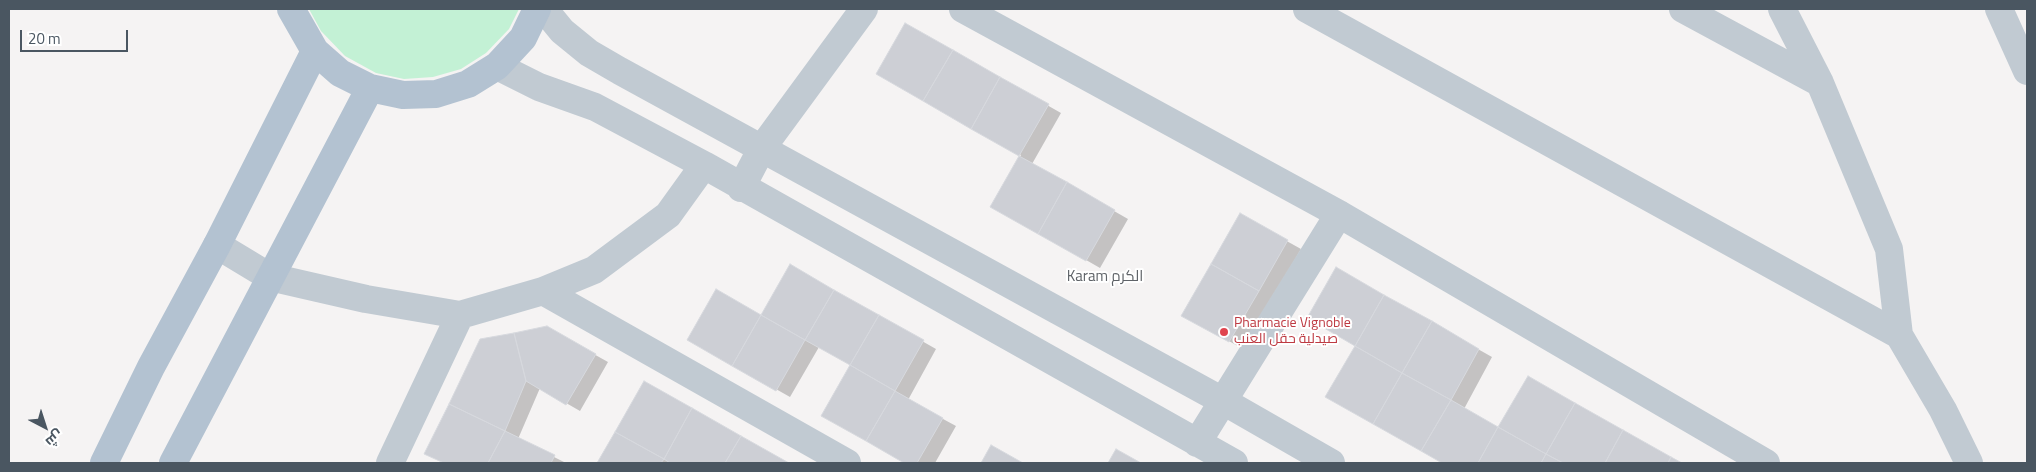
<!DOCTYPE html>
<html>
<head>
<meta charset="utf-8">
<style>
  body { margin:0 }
  #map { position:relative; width:2036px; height:472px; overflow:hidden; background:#f5f3f3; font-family:"Titillium Web",Cairo,sans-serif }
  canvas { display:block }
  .frame { position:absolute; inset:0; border:10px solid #4a5661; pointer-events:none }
  .north { position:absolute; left:20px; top:402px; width:50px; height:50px; -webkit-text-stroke:4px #fff; paint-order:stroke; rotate:140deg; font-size:14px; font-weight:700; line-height:20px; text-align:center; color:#4a5661 }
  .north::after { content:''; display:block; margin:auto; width:18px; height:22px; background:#4a5661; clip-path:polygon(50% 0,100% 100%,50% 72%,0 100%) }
  .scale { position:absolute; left:20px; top:30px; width:108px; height:22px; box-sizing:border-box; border:2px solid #4a5661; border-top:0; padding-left:6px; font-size:15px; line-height:18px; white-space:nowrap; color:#4a5661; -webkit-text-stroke:4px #fff; paint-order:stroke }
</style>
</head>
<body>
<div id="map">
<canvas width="2036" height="472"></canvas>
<div class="frame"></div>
<div class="north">ش</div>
<div class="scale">20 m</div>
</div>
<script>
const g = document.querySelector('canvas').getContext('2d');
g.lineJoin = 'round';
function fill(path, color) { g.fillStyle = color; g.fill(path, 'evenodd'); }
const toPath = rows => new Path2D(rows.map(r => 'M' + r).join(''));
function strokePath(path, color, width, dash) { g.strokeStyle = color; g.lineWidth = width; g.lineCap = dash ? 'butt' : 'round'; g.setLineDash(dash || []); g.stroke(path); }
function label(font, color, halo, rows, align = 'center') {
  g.font = font + ' "Titillium Web",Cairo,sans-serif'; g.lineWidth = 4; g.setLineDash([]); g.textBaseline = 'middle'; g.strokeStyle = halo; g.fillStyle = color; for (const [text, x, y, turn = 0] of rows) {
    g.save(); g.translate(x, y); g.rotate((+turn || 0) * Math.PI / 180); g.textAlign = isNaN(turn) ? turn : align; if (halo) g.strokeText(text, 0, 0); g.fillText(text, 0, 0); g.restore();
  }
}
fill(toPath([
  [309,9,519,9,509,29,486,53,461,69,433,77,404,79,376,73,345,56,321,31]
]), '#c3f1d5');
fill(toPath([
  [906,25,1061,113,1032,164,1128,219,1100,268,992,206,1021,155,877,74],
  [1240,215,1301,249,1243,349,1183,315],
  [790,266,936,349,908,400,956,426,935,463,906,463,823,416,852,365,819,347,790,397,689,340,761,316],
  [1336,269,1492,357,1464,409,1499,429,1528,377,1680,463,1445,463,1327,396,1356,345],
  [547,328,608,362,580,411,540,388,518,439,566,463,444,463,426,453],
  [645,382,787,463,598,463]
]), '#0003');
const building = toPath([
  [905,23,953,50,923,101,876,74,905,23],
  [953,50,1000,77,971,129,923,101,953,50],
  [1000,77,1049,104,1019,156,971,129,1000,77],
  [1019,156,1067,182,1038,234,990,207,1019,156],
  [1067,182,1115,210,1086,261,1038,234,1067,182],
  [1240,213,1288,240,1259,291,1211,264,1240,213],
  [790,264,834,290,805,340,761,315,790,264],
  [1211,264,1259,291,1229,342,1181,316,1211,264],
  [1336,267,1384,295,1355,346,1307,318,1336,267],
  [716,289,761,315,732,366,687,340,716,289],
  [834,290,879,315,850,365,805,340,834,290],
  [1384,295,1432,321,1402,373,1355,346,1384,295],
  [761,315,805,340,776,391,732,366,761,315],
  [879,315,924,340,895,391,850,365,879,315],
  [1432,321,1479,349,1451,400,1402,373,1432,321],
  [547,326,596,354,566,405,526,381,514,333,547,326],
  [514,333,526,381,505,431,449,404,480,339,514,333],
  [1355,346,1402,373,1373,424,1325,397,1355,346],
  [850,365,895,391,866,441,821,416,850,365],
  [1402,373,1451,400,1421,451,1373,424,1402,373],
  [1528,376,1575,403,1546,454,1498,427,1528,376],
  [644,381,692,408,664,459,615,432,644,381],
  [895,391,943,418,917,463,904,463,866,441,895,391],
  [1451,400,1498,427,1478,463,1442,463,1421,451,1451,400],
  [1575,403,1623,430,1605,463,1563,463,1546,454,1575,403],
  [449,404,505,431,488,463,444,463,424,454,449,404],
  [692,408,741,436,725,463,670,463,664,459,692,408],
  [1498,427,1546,454,1541,463,1478,463,1498,427],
  [1623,430,1671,457,1668,463,1605,463,1623,430],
  [505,431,555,455,551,463,488,463,505,431],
  [615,432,664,459,661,463,597,463,615,432],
  [741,436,789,463,725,463,741,436],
  [991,445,1023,463,981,463,991,445],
  [1116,449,1141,463,1108,463,1116,449],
  [1546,454,1563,463,1541,463,1546,454],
  [1671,457,1682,463,1668,463,1671,457]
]);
fill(building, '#cdcfd5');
strokePath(building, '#d7d9de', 1);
strokePath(toPath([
  [544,9,562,31,589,53,620,71,1223,401,1331,463],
  [963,9,1339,214,1766,463],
  [1307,9,1899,335],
  [1683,9,1820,83],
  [1782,9,1820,83,1889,249,1899,335,1943,410,1969,463],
  [1999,9,2027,71],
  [497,66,539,87,595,107,704,165,1234,463],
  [741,188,762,148,864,9],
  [217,245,270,277,366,299,460,315,543,291,594,270,668,215,704,165],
  [543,291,847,463],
  [1197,443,1339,214],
  [390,463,460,315]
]), '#c1cad2', 28);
strokePath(toPath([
  [291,9,315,51,340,73,370,88,403,95,436,94,468,84,497,66,523,38,537,9],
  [104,463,151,367,217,245,315,51],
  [173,463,370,88]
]), '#b3c2d1', 28);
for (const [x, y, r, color] of [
  [1224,332,5,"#e0444e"]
]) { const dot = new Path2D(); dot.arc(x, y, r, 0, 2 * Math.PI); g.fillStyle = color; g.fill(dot); strokePath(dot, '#fff', 2); }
label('14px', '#be3a42', '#fff', [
  ["Pharmacie Vignoble",1234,324],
  ["صيدلية حقل العنب",1234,340]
], 'left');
label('15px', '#5f6368', '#fff', [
  ["Karam الكرم",1105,277]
]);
</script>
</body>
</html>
